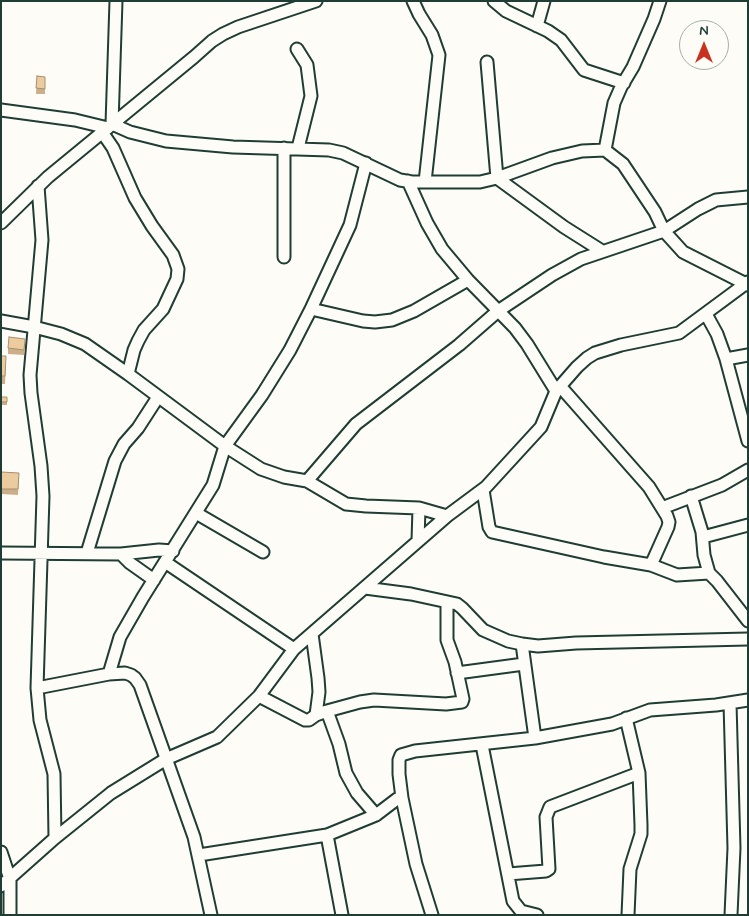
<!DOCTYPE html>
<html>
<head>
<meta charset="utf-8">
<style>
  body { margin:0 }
  #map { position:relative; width:749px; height:916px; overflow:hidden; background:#fdfcf7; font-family:Mynerve,sans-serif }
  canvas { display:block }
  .frame { position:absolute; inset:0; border:2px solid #1f3d34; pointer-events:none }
  .north { position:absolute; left:679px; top:20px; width:50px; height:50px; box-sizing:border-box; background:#fdfcf7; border:1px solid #a4b0a9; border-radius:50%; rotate:0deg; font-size:14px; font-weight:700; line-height:20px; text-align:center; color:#1f3d34 }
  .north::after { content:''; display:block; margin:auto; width:18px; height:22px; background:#c8321e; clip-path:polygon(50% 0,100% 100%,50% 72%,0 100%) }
</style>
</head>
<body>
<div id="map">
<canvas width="749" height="916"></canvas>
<div class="frame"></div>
<div class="north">N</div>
</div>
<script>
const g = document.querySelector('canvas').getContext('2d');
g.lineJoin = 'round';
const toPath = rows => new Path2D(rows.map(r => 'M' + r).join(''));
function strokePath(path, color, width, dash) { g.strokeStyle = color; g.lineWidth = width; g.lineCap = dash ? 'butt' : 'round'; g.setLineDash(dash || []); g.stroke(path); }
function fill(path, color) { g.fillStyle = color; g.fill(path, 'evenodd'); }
const minor = toPath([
  [116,1,112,124,130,132,166,141,233,147,329,150,343,153,400,180,412,182,480,182,497,178,552,158,582,151,605,150,623,164,655,212,664,231,683,252,748,285],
  [413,1,419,14,432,35,439,55,425,182],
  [494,1,506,11,548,31,561,40,584,70,624,83],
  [537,26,544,1],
  [297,49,307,65,311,96,298,148],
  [487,62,497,178,564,227,602,251],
  [1,110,75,120,108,128],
  [102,132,113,148,135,198,152,226,173,255,178,269,177,279,163,309,144,330,138,341,134,350,128,374],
  [284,148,284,257],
  [605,150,614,103,621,87,633,67,654,19,660,1],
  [408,181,427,223,442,249,468,280,515,328,527,344,556,391],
  [38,186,42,240,30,375,31,393,41,466,43,496,37,688,40,720,54,774,55,838],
  [1,223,48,177,194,57,212,41,223,34,238,27,316,1],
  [311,309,363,321,375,322,392,320,414,311,468,280],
  [706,314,717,334,726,359,748,441],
  [1,321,34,327,61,334,85,344,128,374,225,446,261,469,284,477,307,481,346,504,366,506,419,508,447,516],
  [726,359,748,355],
  [560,386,649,487,667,516,669,522,668,527,651,565],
  [307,481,356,424,459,345,498,311,552,275,581,259,664,231,698,209,716,200,748,197],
  [483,490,489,527,492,532,604,557,651,565,677,575,709,573],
  [691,496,702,532,704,555,709,573,717,581,748,621],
  [662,508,722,485,748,470],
  [196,513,263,552],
  [703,537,748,525],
  [418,541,419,508],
  [1,553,121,554,159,550,173,551],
  [87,553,115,461,124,444,138,428,158,397],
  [121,554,130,563,154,580],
  [165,562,294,649],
  [365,588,411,594,457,604,462,608,483,630,508,641,522,644,538,646,576,643,748,639],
  [312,634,318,678,319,692,316,715],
  [522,644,535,738],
  [457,673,524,664],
  [109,674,120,637,143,597,213,485,225,446,262,395,290,350,311,309,350,225,366,163],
  [37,688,109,674,125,673,131,675,135,678,140,685,194,837,211,915],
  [259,696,305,720,309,720,316,715,327,711,360,702,374,700,446,704,462,702,463,699,455,662,447,640,447,602],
  [730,703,734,848,731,915],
  [327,711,339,744,346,773,357,793,376,815],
  [626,718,639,773,641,825,641,834,630,869,628,915],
  [482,745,513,901,521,911,537,915],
  [327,835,342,915],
  [1,852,10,879,10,915],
  [199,855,327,835,376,815,397,799,402,798],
  [508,874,546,871,549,869,546,817,550,807,639,773],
  [1,886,55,838,111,793,166,759,217,737,259,696,294,649,447,516,486,487,541,427,556,391,577,367,587,358,595,353,621,345,679,333,748,282],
  [432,915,416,864,402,798,399,774,399,760,401,755,415,751,535,738,612,724,650,710,716,705,748,700]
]);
strokePath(minor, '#1f3d34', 15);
strokePath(minor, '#fdfcf7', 11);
fill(toPath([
  [37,76,45,77,45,94,36,94],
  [25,344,24,355,8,354,8,348],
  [1,356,6,364,5,384,1,384],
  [1,397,7,397,7,405,1,405],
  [1,472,19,478,18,495,1,494]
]), '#cbaf88');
const building = toPath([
  [37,76,45,77,45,89,36,88,37,76],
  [9,337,25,339,24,350,8,348,9,337],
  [1,356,6,356,5,376,1,376,1,356],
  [1,397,7,397,7,402,1,402,1,397],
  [1,472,19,473,18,489,1,489,1,472]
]);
fill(building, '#eccc9e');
strokePath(building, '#a58f6f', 1);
</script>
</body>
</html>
